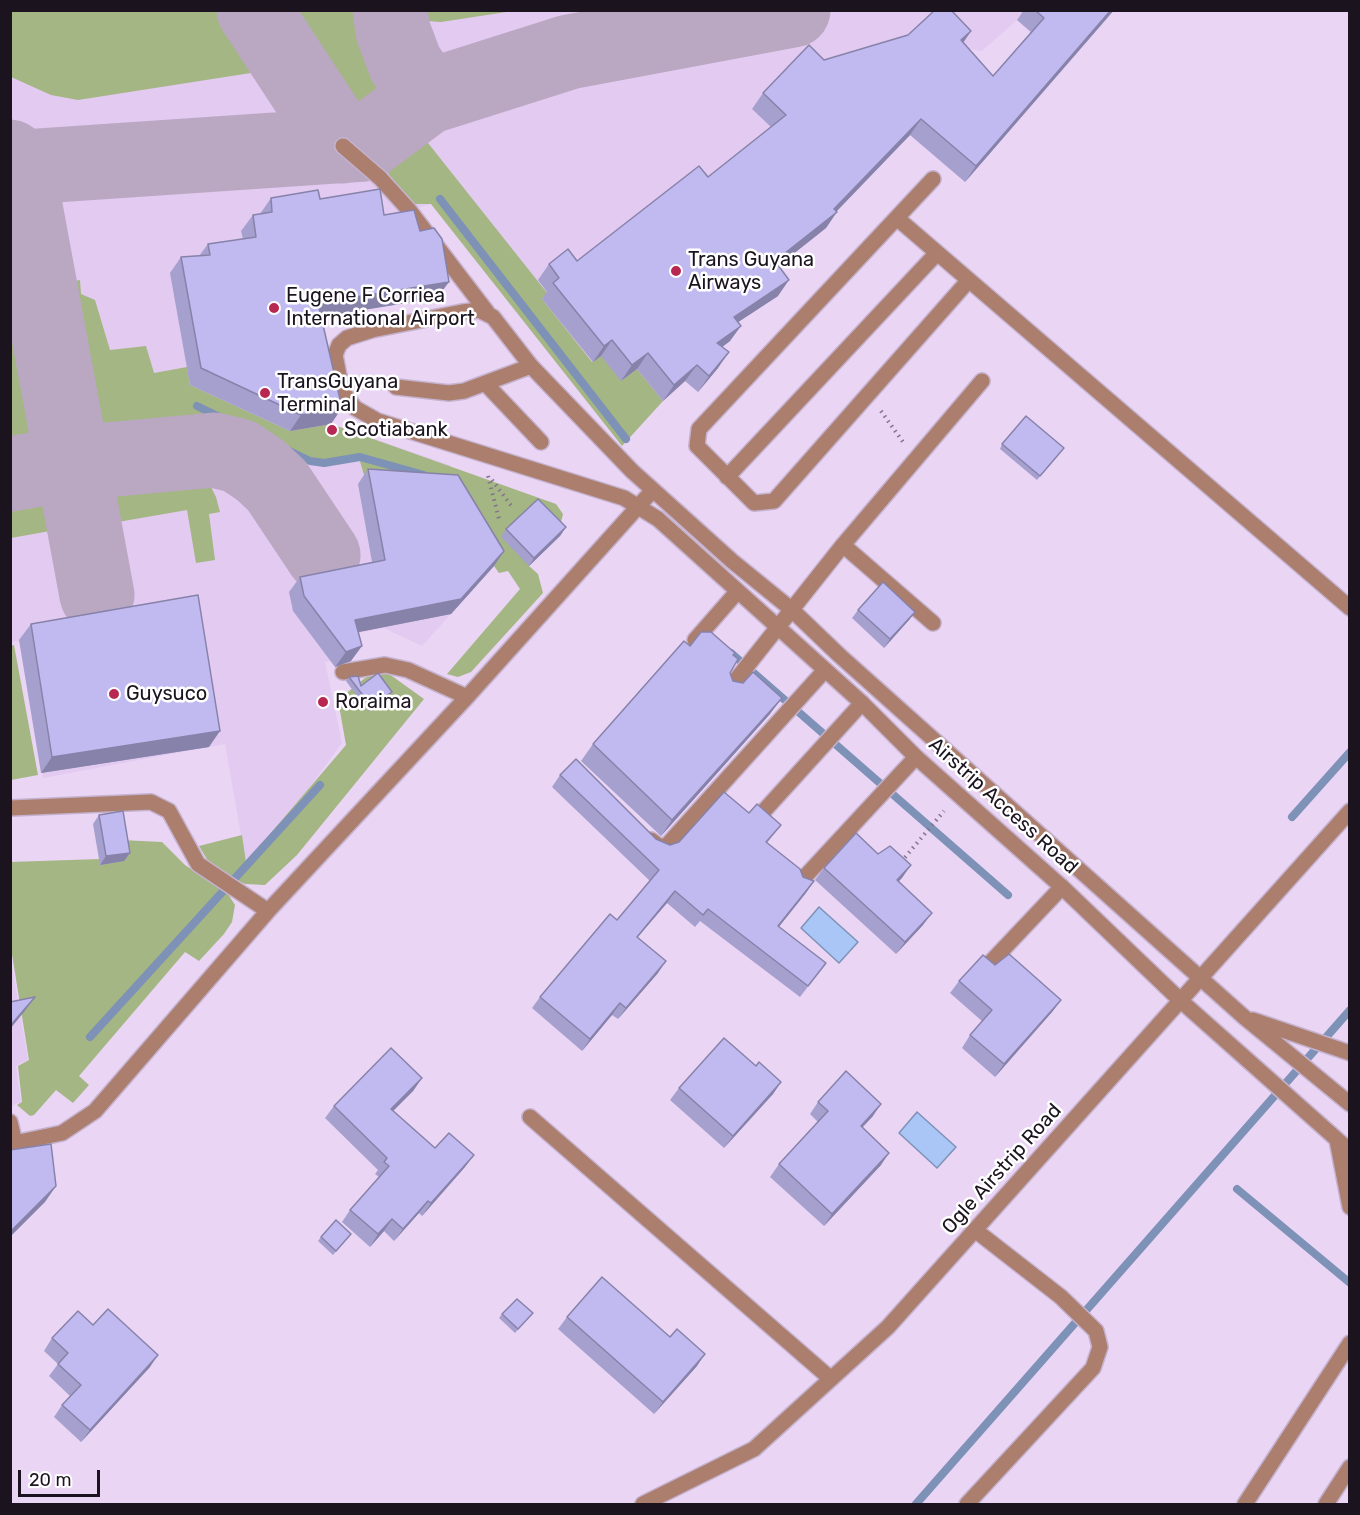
<!DOCTYPE html>
<html>
<head>
<meta charset="utf-8">
<style>
  body { margin:0 }
  #map { position:relative; width:1360px; height:1515px; overflow:hidden; background:#ead5f5; font-family:Rubik,sans-serif }
  canvas { display:block }
  .frame { position:absolute; inset:0; border:12px solid #1b141f; pointer-events:none }
  .scale { position:absolute; left:18px; top:1470px; width:82px; height:27px; box-sizing:border-box; border:3px solid #1b141f; border-top:0; padding-left:8px; font-size:18px; line-height:21px; white-space:nowrap; color:#1b141f; -webkit-text-stroke:4px #fff; paint-order:stroke }
</style>
</head>
<body>
<div id="map">
<canvas width="1360" height="1515"></canvas>
<div class="frame"></div>
<div class="scale">20 m</div>
</div>
<script>
const g = document.querySelector('canvas').getContext('2d');
g.lineJoin = 'round';
function fill(path, color) { g.fillStyle = color; g.fill(path, 'evenodd'); }
const toPath = rows => new Path2D(rows.map(r => 'M' + r).join(''));
function strokePath(path, color, width, dash) { g.strokeStyle = color; g.lineWidth = width; g.lineCap = dash ? 'butt' : 'round'; g.setLineDash(dash || []); g.stroke(path); }
function label(font, color, halo, rows, align = 'center') {
  g.font = font + ' Rubik,sans-serif'; g.lineWidth = 5; g.setLineDash([]); g.textBaseline = 'middle'; g.strokeStyle = halo; g.fillStyle = color; for (const [text, x, y, turn = 0] of rows) {
    g.save(); g.translate(x, y); g.rotate((+turn || 0) * Math.PI / 180); g.textAlign = isNaN(turn) ? turn : align; if (halo) g.strokeText(text, 0, 0); g.fillText(text, 0, 0); g.restore();
  }
}
fill(toPath([
  [10,11,1114,11,965,182,930,152,1032,34,1017,20,982,51,960,47,797,191,826,228,764,277,778,296,723,332,730,341,706,359,718,368,698,392,685,381,663,401,622,446,431,204,403,212,429,243,437,298,307,319,331,424,450,465,499,573,494,566,422,646,384,628,346,635,350,657,325,662,342,743,301,799,246,863,225,744,43,778,20,641,10,642],
  [10,953,28,1060,16,1066,21,1102,11,1106]
]), '#e3caf1');
fill(toPath([
  [10,11,227,11,270,70,78,100,51,95,11,77],
  [261,11,368,11,372,63,385,96,384,107,378,115,370,122,359,123,340,113],
  [409,11,513,11,441,22,427,21,414,16],
  [414,135,428,143,548,294,542,299,592,362,614,345,621,381,637,369,663,401,622,446,431,204,415,204,389,175,384,161,388,147,401,136],
  [80,280,81,294,95,300,110,350,146,346,154,373,187,367,190,385,290,431,331,424,556,504,563,514,561,522,529,566,538,574,543,593,471,672,458,677,447,674,520,589,508,571,499,573,494,566,367,485,359,458,304,464,305,484,292,485,280,470,264,458,209,429,191,426,97,435,82,434,74,422,51,285],
  [17,292,42,426,39,439,31,448,11,455,10,293],
  [166,462,195,472,211,487,216,497,220,512,209,514,215,560,196,563,187,510,95,526,84,474],
  [45,483,50,531,11,538,11,487],
  [14,645,38,775,11,780,10,646],
  [385,671,424,699,297,855,265,885,245,884,225,875,208,861,199,846,242,835,246,862,346,745,338,700,365,678,378,672],
  [121,840,162,842,185,865,228,894,235,905,232,922,224,934,199,961,185,952,79,1076,89,1085,73,1103,56,1090,34,1115,30,1116,17,1105,22,1102,18,1066,29,1060,11,948,10,862,100,859,101,864]
]), '#a4b683');
const water = toPath([
  [819,907,858,942,839,963,801,928,819,907],
  [917,1112,956,1147,937,1168,899,1133,917,1112]
]);
fill(water, '#a9c6f7');
strokePath(water, '#7e91b6', 1.5);
strokePath(toPath([
  [440,199,626,439],
  [197,406,310,461,324,463,360,457,424,475],
  [731,653,1008,895],
  [1292,817,1350,752],
  [90,1037,320,785],
  [1237,1189,1350,1283],
  [916,1504,1350,1010]
]), '#7e91b6', 8);
strokePath(toPath([
  [254,10,343,146],
  [390,10,393,31,405,63,427,97],
  [10,157,24,201,97,595],
  [10,168,364,144,427,97,569,52,793,10],
  [10,474,74,463,214,450,239,456,260,470,277,486,323,555]
]), '#baa8c3', 75);
const service = toPath([
  [343,146,380,178,409,210,487,312],
  [933,179,699,429,697,446,754,503,774,501,969,280],
  [898,219,1350,608],
  [485,383,541,442],
  [396,387,449,393,464,391,531,366],
  [727,477,937,253],
  [843,545,933,623],
  [695,640,737,592],
  [343,672,385,665,408,670,467,697],
  [728,690,843,545,982,381],
  [10,808,151,802,169,811,198,864,268,911],
  [763,812,862,703],
  [651,840,660,847,664,847,669,843,825,670],
  [801,881,916,757],
  [991,962,1062,887],
  [10,1122,15,1143],
  [10,1144,62,1133,95,1111,268,911,467,697,653,490],
  [967,1504,1093,1368,1100,1347,1096,1331,1061,1297,975,1230]
]);
const minor = toPath([
  [530,1117,831,1379],
  [643,1504,754,1449,888,1327,1350,811]
]);
const tertiary = toPath([
  [1253,1020,1350,1053],
  [1350,1104,1244,1017,839,655,791,609,732,561,632,471,531,366,493,317,479,310,462,312,372,330,347,338,339,345,335,355,342,391,355,408,378,421,624,498,658,519,862,703,916,757,1062,887,1181,1001,1350,1151],
  [1337,1140,1350,1207],
  [1245,1504,1350,1343],
  [1326,1504,1350,1467]
]);
strokePath(service, '#c5b2ce', 18);
strokePath(minor, '#c5b2ce', 18);
strokePath(tertiary, '#c5b2ce', 18);
strokePath(toPath([
  [881,411,903,442],
  [488,476,499,519],
  [492,480,513,508],
  [901,862,944,811]
]), '#83758b', 4, [1.5, 4.5]);
strokePath(service, '#ab7e6e', 15);
strokePath(minor, '#ab7e6e', 15);
strokePath(tertiary, '#ab7e6e', 15);
fill(toPath([
  [1024,10,1114,10,965,182,910,135,836,212,826,228,778,266,778,296,738,322,730,341,722,347,718,368,698,392,685,381,663,401,637,369,621,381,601,356,593,362,542,299,547,292,538,280,549,264,577,261,708,177,771,127,752,109,763,93,824,60,971,31,963,43,993,76,1031,32,1017,20],
  [271,198,320,199,384,215,437,298,321,317,331,424,290,431,190,385,170,273,181,257,199,256,208,244,243,239,241,231,253,215,260,214],
  [1002,444,1064,448,1037,480,1000,449],
  [368,469,504,551,494,566,451,614,358,632,351,661,335,667,293,611,289,592,300,577,372,562,358,484],
  [566,527,560,536,529,566,501,537,506,529],
  [858,610,915,612,909,620,884,648,852,618],
  [31,624,209,747,41,773,19,640],
  [690,646,734,655,730,673,733,681,770,714,661,836,581,761,593,744],
  [349,677,361,686,389,696,368,711,346,681],
  [560,775,656,839,670,845,679,842,749,813,781,825,767,843,803,877,814,881,778,927,826,963,800,997,700,921,695,927,667,903,638,937,658,973,618,1019,612,1015,582,1051,532,1008,540,997,617,920,650,881,552,787],
  [99,815,130,853,124,861,100,865,93,824],
  [878,854,911,865,898,882,923,925,896,954,815,880,824,868],
  [995,965,1061,1000,1052,1012,995,1077,962,1048,970,1035,983,1022,950,993,959,981],
  [422,1078,413,1091,393,1111,435,1148,465,1167,422,1216,419,1213,394,1241,384,1231,370,1247,342,1222,350,1210,379,1177,375,1174,378,1170,325,1118,334,1106],
  [781,1082,773,1094,724,1148,670,1100,679,1088],
  [818,1102,873,1116,862,1128,881,1165,824,1226,770,1177,779,1164,818,1122,810,1114],
  [351,1234,333,1255,318,1241,321,1237],
  [533,1313,515,1333,499,1318,502,1314],
  [567,1317,697,1366,654,1414,558,1329],
  [93,1325,150,1367,81,1442,54,1417,62,1405,70,1396,49,1376,58,1364,44,1351,52,1338]
]), '#a6a0cf');
fill(toPath([
  [1111,10,1114,10,965,182,976,166],
  [971,31,960,47,961,40],
  [921,119,910,135,832,216,837,212,826,228,764,277,775,261,834,209],
  [789,280,778,296,723,332,734,317],
  [449,282,437,298,307,319,318,303],
  [741,326,730,341,706,359,717,343],
  [612,340,601,356,593,362,604,346],
  [729,352,718,368,698,392,709,376],
  [648,353,637,369,621,381,632,365],
  [697,365,685,381,663,401,674,385],
  [342,408,331,424,290,431,301,415],
  [566,527,560,536,529,566,534,558],
  [504,551,494,566,451,614,344,635,355,620],
  [915,612,909,620,884,648,890,639],
  [362,646,351,661,335,667,346,652],
  [392,692,389,696,368,711,371,706],
  [782,698,770,714,661,836,672,820],
  [220,731,209,747,41,773,52,757],
  [130,853,124,861,100,865,106,856],
  [911,865,902,878,888,893,897,880],
  [814,881,806,893,770,938,778,926],
  [675,891,667,903,628,948,637,937],
  [932,913,923,925,896,954,905,942],
  [666,961,658,973,618,1019,626,1008],
  [35,997,24,1012,10,1029,10,1026],
  [1061,1000,1052,1012,995,1077,1004,1064],
  [620,1003,612,1015,582,1051,590,1039],
  [422,1078,413,1091,383,1121,391,1109],
  [781,1082,773,1094,724,1148,733,1136],
  [881,1104,873,1116,852,1138,861,1126],
  [889,1153,881,1165,824,1226,832,1214],
  [474,1155,465,1167,422,1216,431,1203],
  [56,1186,45,1202,10,1237,10,1232],
  [428,1201,419,1213,394,1241,403,1229],
  [392,1219,384,1231,370,1247,378,1234],
  [705,1354,697,1366,654,1414,663,1402],
  [158,1355,150,1367,81,1442,90,1430]
]), '#8782a9');
const building = toPath([
  [935,10,951,10,971,31,961,40,993,76,1044,18,1035,10,1111,10,976,166,921,119,834,209,837,212,775,261,789,280,734,317,741,326,717,343,729,352,709,376,697,365,674,385,648,353,632,365,612,340,604,346,553,283,559,278,549,264,568,249,577,261,699,166,708,177,786,115,763,93,809,45,824,60,908,35,935,10],
  [380,189,384,215,414,210,420,231,434,228,442,239,449,282,318,303,342,408,301,415,201,368,181,257,210,255,208,244,256,237,253,215,272,212,271,198,318,190,320,199,380,189],
  [1026,416,1064,448,1040,476,1002,444,1026,416],
  [368,469,458,475,504,551,461,599,355,620,362,646,346,652,304,596,300,577,385,560,368,469],
  [538,499,566,527,534,558,506,529,538,499],
  [883,582,915,612,890,639,858,610,883,582],
  [198,595,220,731,52,757,31,624,198,595],
  [701,632,711,632,735,653,733,655,738,659,730,673,733,681,743,683,753,672,782,698,672,820,593,744,684,641,690,646,701,632],
  [378,673,392,692,371,706,349,677,358,676,361,686,378,673],
  [576,759,656,839,670,845,679,842,724,792,749,813,757,804,781,825,766,842,800,869,803,877,814,881,778,926,826,963,808,986,708,909,703,915,675,891,637,937,666,961,626,1008,620,1003,590,1039,540,997,610,914,617,920,659,870,560,775,576,759],
  [123,811,130,853,106,856,99,815,123,811],
  [856,833,878,854,890,846,911,865,897,880,932,913,905,942,824,868,856,833],
  [1009,954,1061,1000,1004,1064,970,1035,992,1010,959,981,983,955,995,965,1009,954],
  [35,997,10,1026,10,1002,35,997],
  [724,1038,756,1066,759,1062,781,1082,733,1136,679,1088,724,1038],
  [391,1048,422,1078,391,1109,435,1148,449,1133,474,1155,431,1203,428,1201,403,1229,392,1219,378,1234,350,1210,389,1166,384,1162,387,1158,334,1106,391,1048],
  [846,1071,881,1104,861,1126,889,1153,832,1214,779,1164,828,1111,818,1102,846,1071],
  [51,1144,56,1186,10,1232,10,1150,51,1144],
  [336,1220,351,1234,336,1251,321,1237,336,1220],
  [602,1277,670,1337,677,1329,705,1354,663,1402,567,1317,602,1277],
  [517,1299,533,1313,518,1329,502,1314,517,1299],
  [108,1309,158,1355,90,1430,62,1405,81,1385,58,1364,68,1353,52,1338,78,1311,93,1325,108,1309]
]);
fill(building, '#c1baf1');
strokePath(building, '#8782a9', 1.5);
for (const [x, y, r, color] of [
  [676,271,6,"#b72751"],
  [274,308,6,"#b72751"],
  [265,393,6,"#b72751"],
  [332,430,6,"#b72751"],
  [114,694,6,"#b72751"],
  [323,702,6,"#b72751"]
]) { const dot = new Path2D(); dot.arc(x, y, r, 0, 2 * Math.PI); g.fillStyle = color; g.fill(dot); strokePath(dot, '#fff', 2); }
label('20px', '#1b141f', '#fff', [
  ["Trans Guyana",688,260],
  ["Airways",688,283],
  ["Eugene F Corriea",286,296],
  ["International Airport",286,319],
  ["TransGuyana",277,382],
  ["Terminal",277,405],
  ["Scotiabank",344,430],
  ["Guysuco",126,694],
  ["Roraima",335,702]
], 'left');
label('20px', '#1b141f', '#fff', [
  ["Airstrip Access Road",1003,806,42],
  ["Ogle Airstrip Road",1002,1169,-48]
]);
</script>
</body>
</html>
